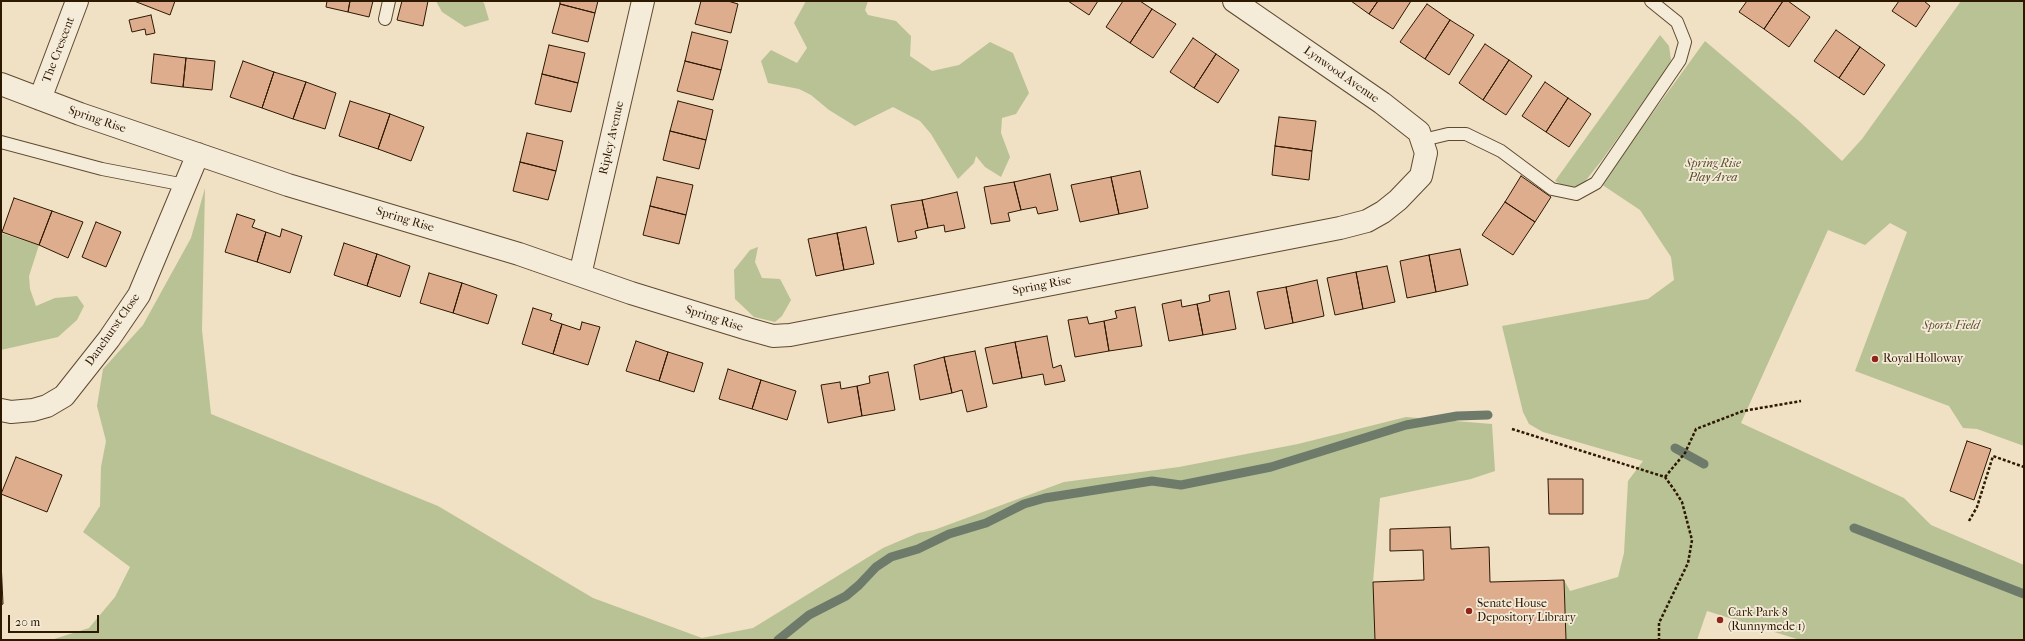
<!DOCTYPE html>
<html>
<head>
<meta charset="utf-8">
<style>
  body { margin:0 }
  #map { position:relative; width:2025px; height:641px; overflow:hidden; background:#f0e0c4; font-family:"IM FELL French Canon",serif }
  canvas { display:block }
  .frame { position:absolute; inset:0; border:2px solid #2d1800; pointer-events:none }
  .scale { position:absolute; left:8px; top:615px; width:91px; height:18px; box-sizing:border-box; border:2px solid #2d1800; border-top:0; padding-left:5px; font-size:12px; line-height:14px; white-space:nowrap; color:#2d1800; -webkit-text-stroke:3px #f5ebd9; paint-order:stroke }
</style>
</head>
<body>
<div id="map">
<canvas width="2025" height="641"></canvas>
<div class="frame"></div>
<div class="scale">20 m</div>
</div>
<script>
const g = document.querySelector('canvas').getContext('2d');
g.lineJoin = 'round';
function fill(path, color) { g.fillStyle = color; g.fill(path, 'evenodd'); }
const toPath = rows => new Path2D(rows.map(r => 'M' + r).join(''));
function strokePath(path, color, width, dash) { g.strokeStyle = color; g.lineWidth = width; g.lineCap = dash ? 'butt' : 'round'; g.setLineDash(dash || []); g.stroke(path); }
function label(font, color, halo, rows, align = 'center') {
  g.font = font + ' "IM FELL French Canon",serif'; g.lineWidth = 3.5; g.setLineDash([]); g.textBaseline = 'middle'; g.strokeStyle = halo; g.fillStyle = color; for (const [text, x, y, turn = 0] of rows) {
    g.save(); g.translate(x, y); g.rotate((+turn || 0) * Math.PI / 180); g.textAlign = isNaN(turn) ? turn : align; if (halo) g.strokeText(text, 0, 0); g.fillText(text, 0, 0); g.restore();
  }
}
fill(toPath([
  [436,1,481,1,484,3,489,20,465,27,442,12],
  [806,1,868,1,865,10,868,15,896,21,911,36,910,56,932,71,959,65,990,42,1013,53,1029,93,1016,114,1002,118,1001,133,1010,157,1001,177,985,167,976,156,974,163,958,179,931,134,920,121,893,107,855,126,829,110,811,95,799,89,768,83,761,61,771,50,797,63,807,48,794,23],
  [1961,1,2024,1,2024,446,1977,429,1963,428,1949,406,1855,371,1907,232,1890,223,1865,245,1828,230,1741,423,1904,498,1931,525,2024,565,2024,640,1800,640,1707,611,1697,640,1566,640,1564,580,1570,591,1618,577,1624,553,1628,481,1643,461,1543,432,1529,424,1523,412,1502,326,1648,299,1674,280,1671,257,1640,210,1601,184,1705,41,1799,121,1842,161,1862,139],
  [1660,35,1669,46,1671,60,1666,70,1602,160,1583,184,1575,187,1562,185,1555,181],
  [205,188,202,330,211,414,438,506,593,598,702,638,753,628,883,548,918,533,934,530,1064,482,1179,467,1298,444,1406,417,1492,424,1495,471,1471,479,1380,498,1373,582,1375,640,51,640,89,628,115,597,130,567,83,532,100,506,101,467,106,441,97,406,103,369,143,325,191,238],
  [1,233,39,245,29,276,30,289,36,306,55,298,77,296,84,306,77,320,58,337,1,350],
  [758,247,755,262,762,278,780,279,791,300,782,316,775,322,754,317,735,299,734,270,750,250]
]), '#b8c295');
strokePath(toPath([
  [1675,448,1704,464],
  [1854,528,2024,594],
  [778,640,809,615,846,596,859,585,876,567,891,557,918,549,949,534,986,523,1024,504,1045,498,1152,481,1181,485,1271,467,1406,425,1457,416,1488,415]
]), '#6e7b6b', 9);
const building = toPath([
  [134,1,175,1,170,15,134,1],
  [327,1,350,1,348,12,326,7,327,1],
  [350,1,373,1,369,17,348,12,350,1],
  [402,1,428,1,423,26,397,20,402,1],
  [560,1,598,1,595,13,560,4,560,1],
  [701,1,728,1,738,4,731,33,695,24,701,1],
  [1068,1,1098,1,1089,15,1068,1],
  [1123,1,1140,1,1152,9,1130,43,1106,27,1123,1],
  [1351,1,1378,1,1369,14,1351,1],
  [1378,1,1411,1,1393,29,1369,14,1378,1],
  [1747,1,1783,1,1764,29,1739,12,1747,1],
  [1783,1,1788,1,1810,17,1789,47,1764,29,1783,1],
  [1899,1,1924,1,1930,6,1916,27,1892,11,1899,1],
  [560,4,595,13,588,42,552,33,560,4],
  [1427,4,1450,20,1425,59,1400,42,1427,4],
  [1152,9,1176,24,1153,58,1130,43,1152,9],
  [151,15,155,33,146,35,145,29,132,32,129,20,151,15],
  [1450,20,1474,35,1449,75,1425,59,1450,20],
  [1836,30,1860,47,1839,78,1814,61,1836,30],
  [692,32,728,41,721,70,685,61,692,32],
  [1193,38,1216,54,1194,88,1170,72,1193,38],
  [1485,44,1509,60,1483,100,1459,83,1485,44],
  [549,45,585,53,578,83,542,74,549,45],
  [1860,47,1885,65,1864,95,1839,78,1860,47],
  [154,54,186,58,183,87,151,83,154,54],
  [1216,54,1239,70,1218,103,1194,88,1216,54],
  [186,58,215,61,212,90,183,87,186,58],
  [1509,60,1532,76,1506,115,1483,100,1509,60],
  [243,61,274,72,262,108,230,97,243,61],
  [685,61,721,70,713,100,677,91,685,61],
  [274,72,306,82,293,119,262,108,274,72],
  [542,74,578,83,571,112,535,104,542,74],
  [306,82,336,93,325,129,293,119,306,82],
  [1545,82,1568,98,1546,132,1522,116,1545,82],
  [1568,98,1591,114,1569,147,1546,132,1568,98],
  [350,101,390,114,378,149,339,136,350,101],
  [678,101,713,110,706,140,670,131,678,101],
  [390,114,424,127,411,161,378,149,390,114],
  [1279,117,1316,121,1312,151,1275,146,1279,117],
  [670,131,706,140,699,169,663,160,670,131],
  [527,133,563,141,556,171,520,162,527,133],
  [1275,146,1312,151,1309,180,1272,175,1275,146],
  [520,162,556,171,548,200,513,191,520,162],
  [1140,171,1148,208,1119,214,1111,177,1140,171],
  [1050,174,1058,210,1038,214,1036,207,1021,210,1014,182,1050,174],
  [1521,176,1551,197,1535,222,1505,202,1521,176],
  [657,177,693,185,686,215,650,206,657,177],
  [1111,177,1119,214,1080,222,1071,185,1111,177],
  [1014,182,1021,210,1008,213,1010,221,991,224,984,187,1014,182],
  [957,192,965,228,945,232,944,225,928,228,922,200,957,192],
  [14,198,52,211,39,245,2,232,14,198],
  [922,200,928,228,915,231,917,238,898,242,891,205,922,200],
  [1505,202,1535,222,1513,255,1482,235,1505,202],
  [650,206,686,215,679,244,643,235,650,206],
  [52,211,83,222,68,258,39,245,52,211],
  [237,214,255,220,252,227,266,232,257,262,225,252,237,214],
  [96,222,121,232,106,267,82,257,96,222],
  [866,227,874,264,844,270,837,233,866,227],
  [282,229,302,236,290,273,257,262,266,232,280,237,282,229],
  [837,233,844,270,816,276,808,239,837,233],
  [344,243,377,254,367,286,334,275,344,243],
  [1460,249,1468,285,1436,292,1429,255,1460,249],
  [377,254,410,266,400,297,367,286,377,254],
  [1429,255,1436,292,1407,298,1400,261,1429,255],
  [1387,266,1395,302,1363,309,1356,272,1387,266],
  [1356,272,1363,309,1335,315,1327,278,1356,272],
  [429,273,462,283,453,313,420,303,429,273],
  [1317,280,1324,316,1293,323,1286,287,1317,280],
  [462,283,497,295,488,324,453,313,462,283],
  [1286,287,1293,323,1265,329,1257,292,1286,287],
  [1229,291,1236,329,1203,335,1197,304,1210,301,1209,295,1229,291],
  [1181,300,1182,307,1197,304,1203,335,1169,341,1162,304,1181,300],
  [1135,307,1142,346,1109,351,1104,321,1117,318,1115,311,1135,307],
  [533,308,552,314,550,320,562,324,553,354,522,344,533,308],
  [1087,317,1089,324,1104,321,1109,351,1075,357,1068,320,1087,317],
  [582,322,600,327,588,365,553,354,562,324,580,330,582,322],
  [1047,336,1053,368,1061,365,1065,381,1045,385,1043,374,1022,378,1015,342,1047,336],
  [636,341,668,352,659,381,626,371,636,341],
  [1015,342,1022,378,993,384,985,348,1015,342],
  [975,351,987,407,967,412,962,390,952,393,944,357,975,351],
  [668,352,703,363,694,392,659,381,668,352],
  [944,357,952,393,920,400,914,365,944,357],
  [728,369,761,380,752,409,719,399,728,369],
  [888,372,895,410,862,416,857,386,870,383,869,376,888,372],
  [761,380,796,391,787,420,752,409,761,380],
  [840,382,841,389,857,386,862,416,828,423,821,385,840,382],
  [1967,441,1991,449,1974,500,1950,491,1967,441],
  [16,457,62,475,47,512,1,494,16,457],
  [1548,479,1583,479,1583,514,1549,514,1548,479],
  [1450,527,1451,549,1489,547,1490,582,1564,580,1566,640,1375,640,1373,582,1424,580,1423,550,1390,551,1390,529,1450,527],
  [1,561,3,604,1,605,1,561]
]);
fill(building, '#dead8e');
strokePath(building, '#2d1800', 1);
const service = toPath([
  [385,19,389,1],
  [1423,140,1448,134,1466,134,1501,151,1552,189,1576,194,1596,183,1680,60,1685,42,1677,22,1651,1],
  [1,142,102,169,185,185]
]);
const minor = toPath([
  [1,84,80,114,288,185,519,254,631,293,748,329,773,336,790,335,1340,228,1367,221,1383,212,1398,200,1421,176,1426,153,1419,132,1382,103,1234,1],
  [40,99,77,1],
  [580,275,643,1],
  [1,410,11,412,33,410,47,406,64,396,109,339,139,295,198,154]
]);
strokePath(service, '#5e4a31', 14);
strokePath(minor, '#5e4a31', 24);
strokePath(toPath([
  [1512,429,1665,477,1675,491,1682,502,1692,540,1688,563,1659,623,1659,640],
  [1665,477,1685,453,1696,429,1743,411,1801,401],
  [1969,521,1977,507,1993,456,2024,467]
]), '#2d1800', 2.5, [3, 2]);
strokePath(service, '#f5ebd9', 12);
strokePath(minor, '#f5ebd9', 22);
for (const [x, y, r, color] of [
  [1875,359,4,"#8f2418"],
  [1469,611,4,"#8f2418"],
  [1720,620,4,"#8f2418"]
]) { const dot = new Path2D(); dot.arc(x, y, r, 0, 2 * Math.PI); g.fillStyle = color; g.fill(dot); strokePath(dot, '#f5ebd9', 1.5); }
label('12px', '#2d1800', '#f5ebd9', [
  ["The Crescent",59,50,-69],
  ["Lynwood Avenue",1341,75,35],
  ["Spring Rise",97,120,19],
  ["Ripley Avenue",612,138,-77],
  ["Spring Rise",405,220,17],
  ["Spring Rise",1042,286,-11],
  ["Spring Rise",714,319,18],
  ["Danehurst Close",113,330,-55]
]);
label('italic 12px', '#574b2d', '#f5ebd9', [
  ["Spring Rise",1713,164],
  ["Play Area",1713,178],
  ["Sports Field",1951,326]
]);
label('12px', '#2d1800', '#f5ebd9', [
  ["Royal Holloway",1883,359],
  ["Senate House",1477,604],
  ["Depository Library",1477,618],
  ["Cark Park 8",1728,613],
  ["(Runnymede 1)",1728,627]
], 'left');
</script>
</body>
</html>
